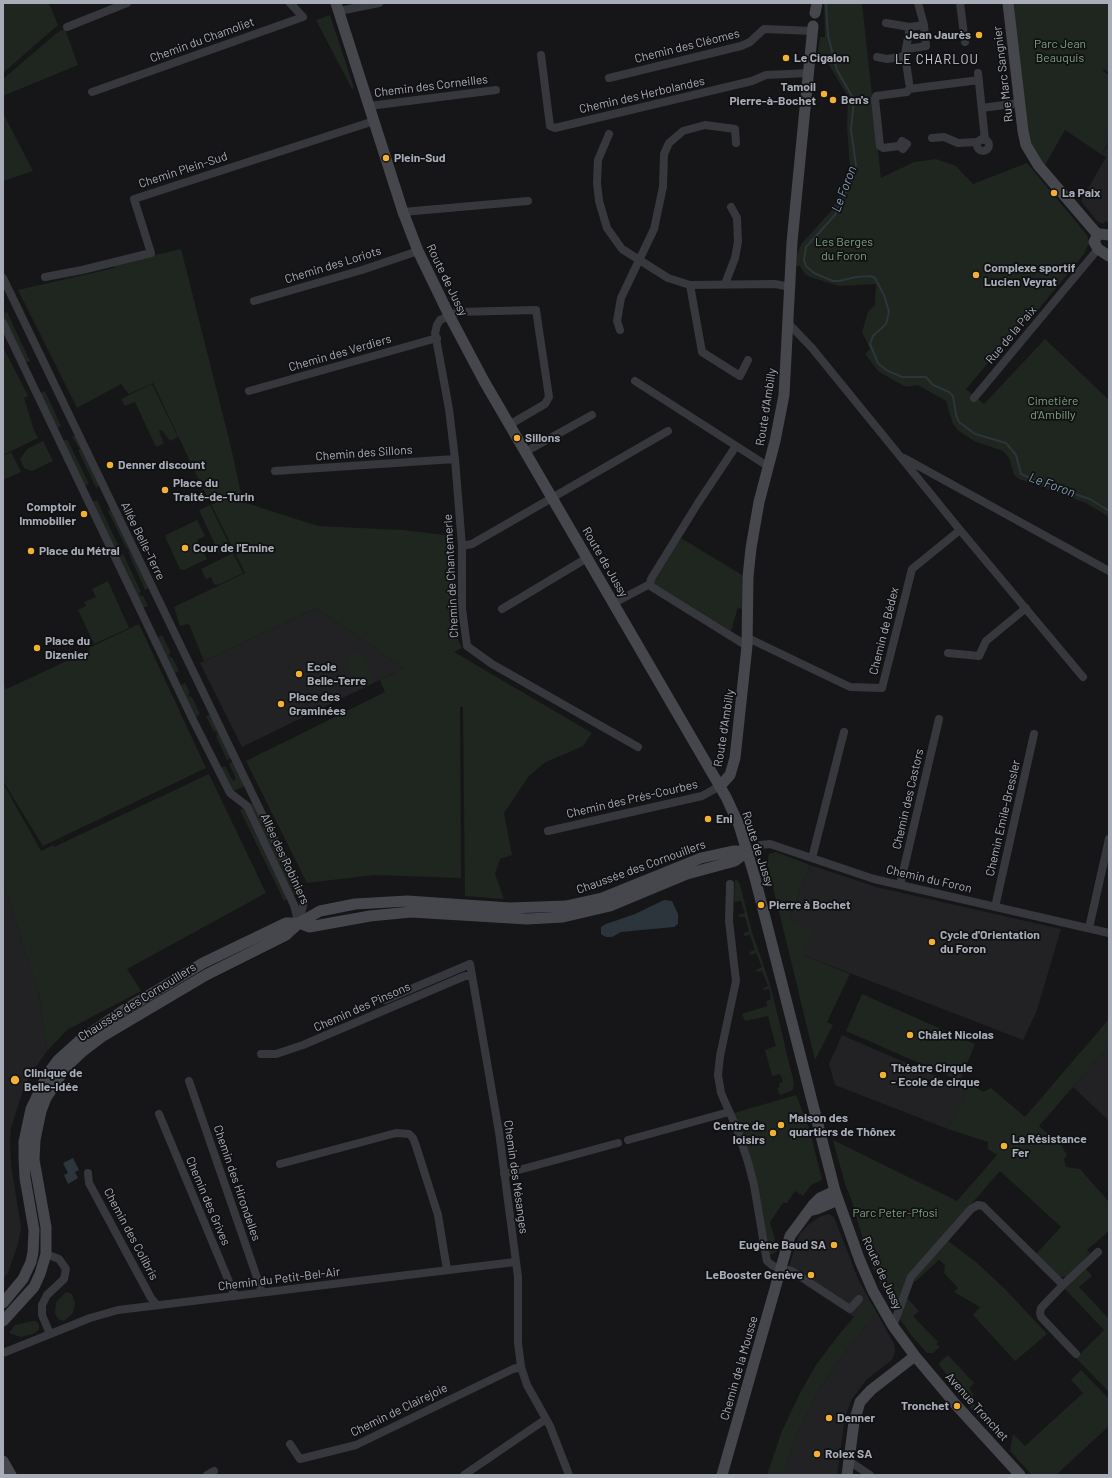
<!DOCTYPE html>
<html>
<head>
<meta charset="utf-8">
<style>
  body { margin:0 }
  #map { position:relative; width:1112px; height:1478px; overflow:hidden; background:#161618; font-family:Barlow,sans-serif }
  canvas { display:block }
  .frame { position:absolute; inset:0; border:4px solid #a8adb8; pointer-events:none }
</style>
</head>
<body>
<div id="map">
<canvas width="1112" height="1478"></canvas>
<div class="frame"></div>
</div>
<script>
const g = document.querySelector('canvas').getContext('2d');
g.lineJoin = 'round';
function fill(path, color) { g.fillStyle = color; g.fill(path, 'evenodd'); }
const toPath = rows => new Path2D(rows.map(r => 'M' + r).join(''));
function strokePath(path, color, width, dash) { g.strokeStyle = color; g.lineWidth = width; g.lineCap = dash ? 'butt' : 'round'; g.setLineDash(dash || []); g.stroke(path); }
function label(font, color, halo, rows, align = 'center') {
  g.font = font + ' Barlow,sans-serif'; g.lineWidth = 3.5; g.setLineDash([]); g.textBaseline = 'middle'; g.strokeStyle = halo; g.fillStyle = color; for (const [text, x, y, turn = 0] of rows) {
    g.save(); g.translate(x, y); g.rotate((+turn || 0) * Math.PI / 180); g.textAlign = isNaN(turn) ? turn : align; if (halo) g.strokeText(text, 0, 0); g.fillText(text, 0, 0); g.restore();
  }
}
fill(toPath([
  [1109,131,1109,223,1105,221,1103,224,1097,221,1081,201,1106,157,1102,155,1107,146,1104,139],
  [316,608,404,668,242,747,200,663],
  [810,865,876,887,1061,929,1037,1010,1023,1040,803,955,789,919],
  [3,882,39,995,47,1051,31,1074,24,1087,11,1128,10,1142,11,1165,21,1227,18,1244,8,1273,3,1279],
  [842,1035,968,1090,948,1129,835,1085,829,1064],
  [1109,1046,1109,1121,1073,1087],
  [829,1214,834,1217,858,1279,894,1344,895,1352,892,1360,867,1379,852,1399,845,1417,837,1475,783,1475,798,1431,817,1393,835,1366,866,1325,787,1273,799,1235,808,1225,821,1216]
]), '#222225');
fill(toPath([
  [3,3,49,3,58,25,3,73],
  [824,3,862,3,881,178,914,162,936,159,956,166,973,184,1027,163,1087,235,1089,243,1084,254,1028,322,1025,320,966,389,984,404,1045,339,1109,400,1109,517,1086,503,1019,479,1014,475,1009,458,1003,451,974,441,959,431,953,424,946,401,918,385,906,387,879,372,865,354,870,349,862,332,868,312,875,305,876,284,839,286,810,277,805,274,800,266,796,266,797,254,802,243,832,210,849,176,850,168,847,127,848,97,828,63,817,61,820,37,825,37],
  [1008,3,1109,3,1109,73,1104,69,1103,71,1109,75,1109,131,1104,139,1107,144,1102,155,1065,130,1042,170,1032,157],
  [330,15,354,88,352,89,316,20],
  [65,29,78,65,3,96,3,79,58,32],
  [3,113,33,171,3,181],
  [181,249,230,443,243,502,318,526,403,530,453,536,457,638,462,648,454,652,592,733,583,746,544,763,528,777,504,813,512,855,500,859,495,874,504,899,465,896,463,707,460,707,461,878,374,875,307,883,246,761,385,692,380,680,404,668,316,608,204,661,189,624,180,626,174,607,245,573,211,504,215,504,211,496,207,497,153,383,129,394,121,384,77,408,18,290,114,268,114,265],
  [7,312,30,361,25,363,3,317,3,313],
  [3,347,28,396,24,398,34,430,38,438,3,455],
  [152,384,178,437,170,441,162,430,159,431,164,444,156,447,135,402,125,406,121,399],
  [45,391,61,426,57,428,40,393],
  [76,435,100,485,96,488,78,450,80,449,72,437],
  [67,439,89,484,84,486,63,441],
  [43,441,53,461,32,471,24,468,20,459,27,449],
  [11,452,21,472,3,480,3,456],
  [97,500,121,551,117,553,92,502],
  [210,505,231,548,219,553,199,510],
  [112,509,150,588,145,590,128,552,129,551,127,548,126,548,108,511],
  [197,520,205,536,197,540,207,559,184,570,180,569,166,539,166,535],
  [681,538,742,575,742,610,738,607,731,631,653,583],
  [233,553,243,573,218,585,214,584,211,577,206,579,201,569],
  [123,554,141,592,139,593,141,596,143,596,148,606,143,608,119,557],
  [108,581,129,628,94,644,78,610,86,606,84,602,96,597,92,589],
  [139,624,206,768,43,846,3,781,3,684,6,689,11,687,90,650,89,648],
  [162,635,171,653,169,654,170,658,172,657,179,671,175,673,158,638],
  [360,651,375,681,359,689,344,659],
  [185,683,190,693,188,694,190,697,192,697,200,714,196,717,181,685],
  [211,714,232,758,227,760,216,736,217,735,216,731,214,732,206,716],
  [233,761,245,786,232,792,220,768,225,766,233,781,236,779,229,764],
  [209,774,266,893,127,969,141,991,67,1030,47,1051,39,995,3,882,3,783,41,851,53,845,54,847],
  [253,803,297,894,294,895,250,804],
  [243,808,287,899,284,901,240,810],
  [776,852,810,865,789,919,813,929,803,955,850,974,827,1022,833,1025,815,1060,767,862,769,854],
  [735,879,738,881,740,885,752,932,770,984,794,1083,793,1090,780,1095,777,1088,780,1087,779,1083,783,1082,780,1074,772,1076,765,1050,776,1046,768,1016,745,1021,742,1014,767,1006,766,1001,771,999,769,989,764,990,763,988,768,986,762,971,757,972,756,970,762,967,756,953,751,955,749,952,755,950,750,935,744,936,744,933,749,931,745,917,739,917,738,915,745,913,741,901,734,902],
  [862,994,975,1044,960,1081,846,1031],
  [1109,1019,1109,1046,1039,1126,1061,1145,1067,1155,1064,1159,1066,1167,1080,1169,1109,1202,1109,1231,1087,1250,1090,1253,1068,1277,1059,1277,1036,1254,1061,1227,1000,1171,913,1271,894,1311,868,1257,852,1202,845,1184,833,1140,957,1201,997,1155,988,1149,988,1142,948,1129,970,1084,983,1092,991,1088,1025,1117],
  [796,1095,810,1131,822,1180,811,1185,803,1196,795,1191,787,1203,783,1203,770,1222,778,1251,769,1256,734,1113],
  [947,1240,977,1263,1005,1289,1047,1334,1015,1361,973,1315,980,1307,954,1292,958,1288,944,1273,945,1265,939,1260,916,1281,913,1281],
  [1086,1269,1092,1276,1079,1287,1109,1319,1109,1392,1076,1358,1104,1330,1065,1289],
  [66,1292,72,1294,75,1303,73,1313,64,1321,58,1319,55,1313,56,1302],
  [906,1298,908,1299,919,1311,913,1316,938,1342,936,1344,940,1347,933,1353,927,1353,912,1336,899,1318],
  [868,1300,876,1312,835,1366,817,1393,798,1431,783,1475,767,1475,782,1431,800,1393,816,1365,837,1337],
  [32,1321,36,1321,39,1324,39,1330,33,1334,21,1337,9,1333,15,1325],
  [948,1355,974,1383,969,1388,973,1394,972,1402,993,1427,991,1431,972,1410,960,1390,939,1365,940,1362],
  [1081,1370,1109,1399,1109,1426,1056,1475,1032,1475,1010,1451,1013,1434,1025,1446,1083,1393,1071,1380]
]), '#1e261f');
fill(toPath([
  [664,900,672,901,678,914,678,924,674,927,621,932,612,937,606,937,601,934,601,927,606,924,635,914],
  [73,1158,79,1170,75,1172,78,1178,68,1184,64,1175,68,1173,63,1163]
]), '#2c353c');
strokePath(toPath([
  [826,3,828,36,837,70,854,100,851,129,856,166,854,174,835,215,806,247,804,260,806,266,814,273,833,281,839,281,856,277,871,276,875,278,884,295,889,312,886,324,873,336,870,344,878,363,886,370,902,377,926,377,933,385,949,392,953,396,956,415,959,422,975,434,1006,443,1016,455,1021,474,1040,483,1090,499,1109,511]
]), '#2c353c', 2);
strokePath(toPath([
  [918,3,924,25],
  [960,3,965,42],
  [339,11,379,3],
  [886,23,910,27],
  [67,27,127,3],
  [907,49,926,46,924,25,910,27,905,54,909,83],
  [541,55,550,126,555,128,752,81,766,75,809,73],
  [877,57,887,59,905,56],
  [978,73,985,140],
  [609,78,741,46,750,42,764,29,813,31],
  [92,92,303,17,290,3],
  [369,106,496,90],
  [982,108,1019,103],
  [609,134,598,160,597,183,599,201,607,228,622,249,668,278,690,285,775,284,790,287],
  [932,138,944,137,958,143,978,142],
  '977 145a6 6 0 1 1 12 0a6 6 0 1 1-12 0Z',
  [899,146,902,141,907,144,903,149,899,146,883,148,880,146,875,99,876,96,907,92,909,89,979,80],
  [403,212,528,201],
  [45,277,82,270,151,253,134,199,374,121],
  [3,278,304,901,299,923],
  [725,284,735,258,738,242,737,218,731,207],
  [690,285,702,352,740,376,748,360],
  [254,301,362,270,418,251],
  [3,323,193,720,230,793,247,806,294,905,298,921],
  [789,324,812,348,960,530,1083,677],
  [620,330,617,321,621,298,654,229,663,187,664,154,669,143,683,131,705,125,735,129,736,143],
  [635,381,769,467],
  [249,391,437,338],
  [974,398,1098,249],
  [509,425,545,404,549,397,536,310,458,312,440,320,437,325,435,333,449,409,455,459,462,546,462,609,467,646,492,664,638,747],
  [736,446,698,503,651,579,650,584,652,587,747,646],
  [525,452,592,415],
  [904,458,1109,571],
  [275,471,455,459],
  [462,546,472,544,668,431],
  [614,603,650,584],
  [502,609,587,558],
  [748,638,850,687,882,688,912,569,960,530],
  [948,653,979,656,986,641,1026,608],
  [548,831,702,796,720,786],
  [748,851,760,845,770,844,874,879,1109,933],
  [812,858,844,732],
  [730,884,729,921,736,981,720,1056,718,1075,721,1093,737,1129,748,1162,754,1185,766,1256,767,1261,773,1266,792,1271,850,1309,859,1299],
  [900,885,939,719],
  [995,907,1034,734],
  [1089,928,1109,839],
  [385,1000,470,964,499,1132,518,1277,518,1343,521,1367,527,1385,550,1426,569,1475],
  [261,1054,276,1054,303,1045,465,976,472,976],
  [189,1081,262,1292],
  [159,1114,235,1296],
  [628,1140,729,1112],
  [280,1164,396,1133,409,1134,413,1138,416,1146,438,1215,447,1270],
  [88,1173,89,1183,151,1298,157,1305],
  [504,1174,618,1143],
  [46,1254,59,1259,66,1269,64,1279,47,1295,42,1305,42,1315,50,1334],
  [1063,1285,1098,1252],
  [893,1326,911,1277,971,1209,978,1205,983,1206,1063,1285,1041,1308,1040,1313,1041,1317,1076,1354],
  [3,1353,90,1318,118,1310,515,1262],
  [290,1444,300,1459,356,1445,513,1369,521,1367],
  [849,1461,870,1475],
  [207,1475,214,1471],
  [464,1475,546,1419]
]), '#37383d', 8);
strokePath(toPath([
  [336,3,403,212,418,251,449,315,484,381,726,797,739,825,755,878,835,1191,860,1261,873,1291,893,1326,915,1356,957,1406,1020,1475],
  [1008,3,1023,131,1026,145,1038,165,1098,235],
  [815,13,817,3],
  [1109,235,1100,234,1097,236,1094,242,1098,249,1109,256],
  [720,786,730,775,735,758,747,646,748,577,751,548,759,502,775,441,784,395,792,242,813,26],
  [809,1211,817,1209,838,1200],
  [3,1303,23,1279,31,1262,33,1252,34,1230,25,1178,24,1158,24,1142,31,1109,47,1075,58,1060,79,1041,121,1012,203,963,286,923,299,923,309,927,370,916,411,912,527,919,563,917,610,906,687,874,735,861,748,851],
  [3,1321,34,1287,40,1274,46,1254,46,1227,34,1160,35,1140,41,1111,46,1098,66,1067,82,1052,103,1036,206,975,286,935,299,923,320,911,355,904,407,901,510,908,566,906,602,898,701,858,733,851,748,851],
  [3,1461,11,1475],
  [722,1475,790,1236,813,1205,820,1198,835,1191],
  [847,1475,854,1422,860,1402,871,1390,915,1356]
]), '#45474d', 11);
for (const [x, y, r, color] of [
  [979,35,4,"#f2b134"],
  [786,58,4,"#f2b134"],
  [824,94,4,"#f2b134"],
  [833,100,4,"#f2b134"],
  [386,158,4,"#f2b134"],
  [1054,193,4,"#f2b134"],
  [976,275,4,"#f2b134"],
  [517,438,4,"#f2b134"],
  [110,465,4,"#f2b134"],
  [165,490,4,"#f2b134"],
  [84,514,4,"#f2b134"],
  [185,548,4,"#f2b134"],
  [31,551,4,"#f2b134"],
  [37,648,4,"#f2b134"],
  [299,674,4,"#f2b134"],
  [281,704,4,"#f2b134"],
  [708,819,4,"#f2b134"],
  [761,905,4,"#f2b134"],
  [932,942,4,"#f2b134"],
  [910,1035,4,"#f2b134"],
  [883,1075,4,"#f2b134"],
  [15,1080,5,"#f2b134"],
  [781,1125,4,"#f2b134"],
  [773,1133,4,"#f2b134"],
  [1004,1146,4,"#f2b134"],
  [834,1245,4,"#f2b134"],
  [811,1275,4,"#f2b134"],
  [957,1406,4,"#f2b134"],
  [829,1418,4,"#f2b134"],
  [817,1454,4,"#f2b134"]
]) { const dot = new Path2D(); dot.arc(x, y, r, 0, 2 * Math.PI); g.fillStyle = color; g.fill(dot); strokePath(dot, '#111113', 1.5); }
label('bold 12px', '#a8adb8', '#111113', [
  ["Jean Jaurès",971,35,"right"],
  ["Le Cigalon",794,58],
  ["Tamoil",816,87,"right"],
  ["Pierre-à-Bochet",816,101,"right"],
  ["Ben's",841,100],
  ["Plein-Sud",394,158],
  ["La Paix",1062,193],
  ["Complexe sportif",984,268],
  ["Lucien Veyrat",984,282],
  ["Sillons",525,438],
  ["Denner discount",118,465],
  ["Place du",173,483],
  ["Traité-de-Turin",173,497],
  ["Comptoir",76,507,"right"],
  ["Immobilier",76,521,"right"],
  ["Cour de l'Emine",193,548],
  ["Place du Métral",39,551],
  ["Place du",45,641],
  ["Dizenier",45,655],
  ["Ecole",307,667],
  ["Belle-Terre",307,681],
  ["Place des",289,697],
  ["Graminées",289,711],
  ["Eni",716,819],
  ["Pierre à Bochet",769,905],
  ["Cycle d'Orientation",940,935],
  ["du Foron",940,949],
  ["Châlet Nicolas",918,1035],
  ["Théatre Cirqule",891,1068],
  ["- Ecole de cirque",891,1082],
  ["Clinique de",24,1073],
  ["Belle-Idée",24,1087],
  ["Maison des",789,1118],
  ["quartiers de Thônex",789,1132],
  ["Centre de",765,1126,"right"],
  ["loisirs",765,1140,"right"],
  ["La Résistance",1012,1139],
  ["Fer",1012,1153],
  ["Eugène Baud SA",826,1245,"right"],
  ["LeBooster Genève",803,1275,"right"],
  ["Tronchet",949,1406,"right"],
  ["Denner",837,1418],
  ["Rolex SA",825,1454]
], 'left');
label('12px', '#a8adb8', '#111113', [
  ["Chemin du Chamoliet",202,40,-20],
  ["Chemin des Cléomes",687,46,-14],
  ["Rue Marc Sangnier",1003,74,-97],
  ["Chemin des Corneilles",431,86,-7],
  ["Chemin des Herbolandes",642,95,-13],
  ["Chemin Plein-Sud",183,170,-18],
  ["Chemin des Loriots",333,265,-17],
  ["Route de Jussy",447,280,64],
  ["Rue de la Paix",1011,335,-50],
  ["Chemin des Verdiers",340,353,-16],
  ["Route d'Ambilly",766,407,-81],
  ["Chemin des Sillons",364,453,-4],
  ["Allée Belle-Terre",143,541,64],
  ["Route de Jussy",605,562,60],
  ["Chemin de Chantemerle",451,576,-93],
  ["Chemin de Bédex",884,631,-76],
  ["Route d'Ambilly",724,728,-81],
  ["Chemin des Prés-Courbes",632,799,-13],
  ["Chemin des Castors",908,799,-77],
  ["Chemin Emile-Bressler",1003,818,-77],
  ["Route de Jussy",758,849,72],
  ["Allée des Robiniers",285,859,65],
  ["Chaussée des Cornouillers",641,867,-20],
  ["Chemin du Foron",929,879,13],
  ["Chaussée des Cornouillers",137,1002,-32],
  ["Chemin des Pinsons",362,1007,-24],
  ["Chemin des Mésanges",516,1177,82],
  ["Chemin des Hirondelles",237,1183,71],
  ["Chemin des Grives",208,1201,67],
  ["Chemin des Colibris",131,1234,62],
  ["Route de Jussy",882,1273,65],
  ["Chemin du Petit-Bel-Air",279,1279,-7],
  ["Chemin de la Mousse",739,1368,-74],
  ["Avenue Tronchet",977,1407,48],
  ["Chemin de Clairejoie",399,1410,-26]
]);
label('12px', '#7fa381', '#111113', [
  ["Parc Jean",1060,44],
  ["Beauquis",1060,58],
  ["Les Berges",844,242],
  ["du Foron",844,256],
  ["Cimetière",1053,401],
  ["d'Ambilly",1053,415],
  ["Parc Peter-Pfosi",895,1213]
]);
g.letterSpacing = '1px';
label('13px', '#c9ccd4', '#111113', [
  ["LE CHARLOU",937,60]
]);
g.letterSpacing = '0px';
label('italic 13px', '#7f9bb3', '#111113', [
  ["Le Foron",844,189,-69],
  ["Le Foron",1052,485,20]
]);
</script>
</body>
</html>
